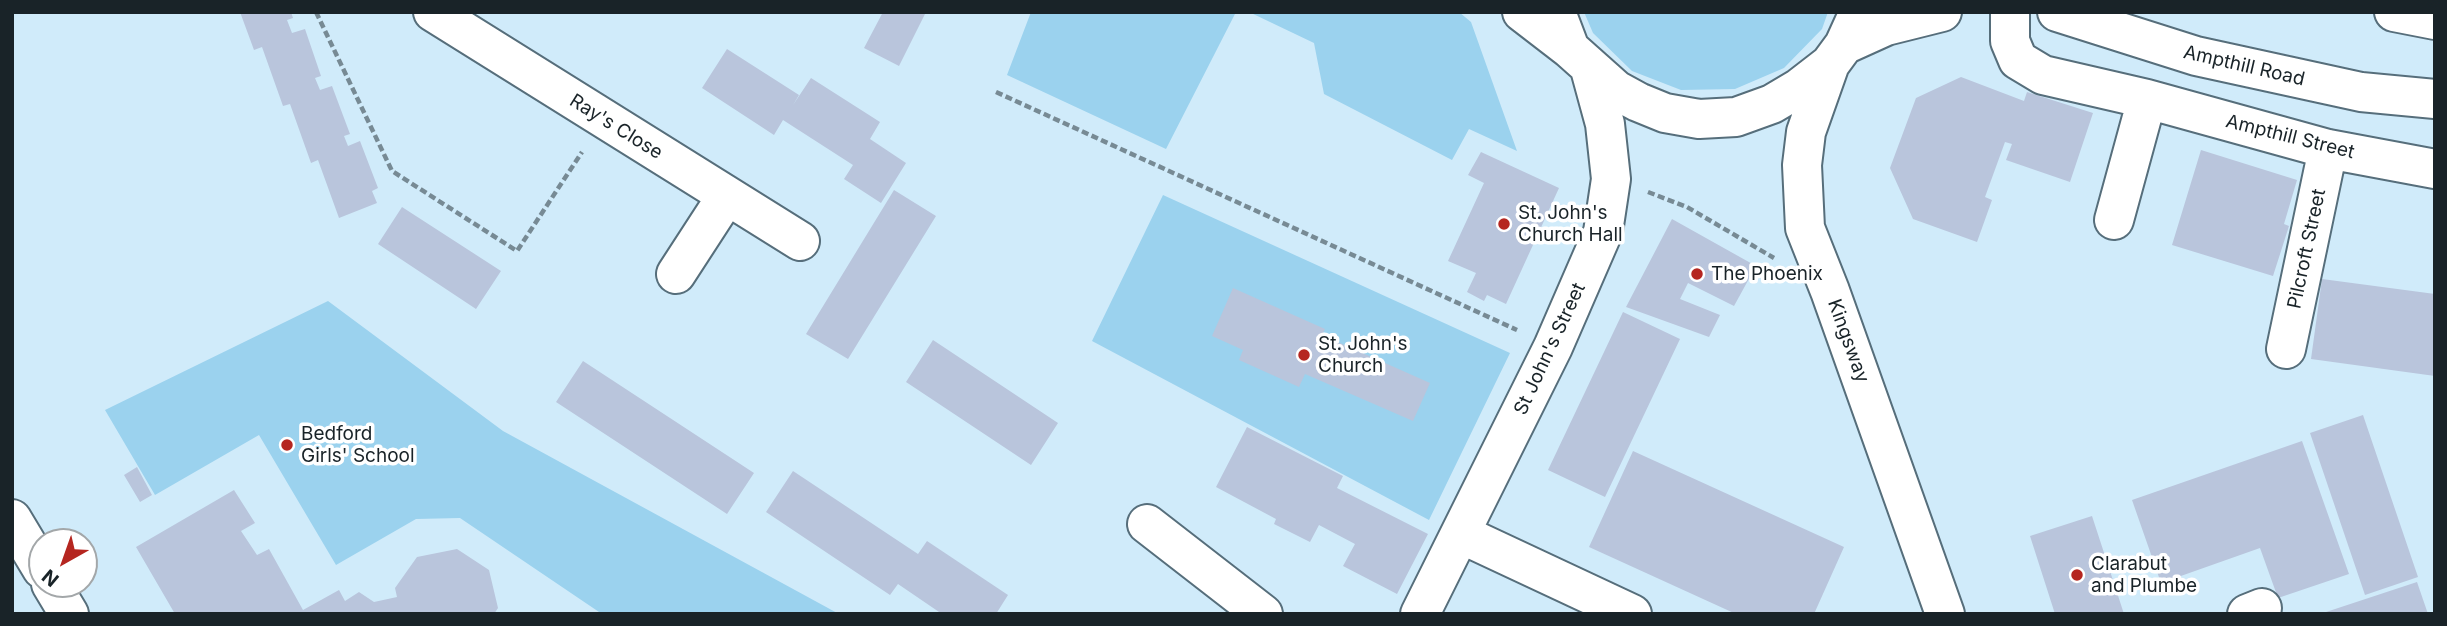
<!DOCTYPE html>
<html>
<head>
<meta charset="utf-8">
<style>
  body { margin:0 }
  #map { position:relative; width:2447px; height:626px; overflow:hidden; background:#d0ebfa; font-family:Inter,sans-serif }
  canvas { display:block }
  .frame { position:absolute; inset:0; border:14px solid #192328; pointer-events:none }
  .north { position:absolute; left:28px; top:528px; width:70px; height:70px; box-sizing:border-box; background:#fff; border:2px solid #a3a7a9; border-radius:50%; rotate:220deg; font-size:19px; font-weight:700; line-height:28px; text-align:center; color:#192328 }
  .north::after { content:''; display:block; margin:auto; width:24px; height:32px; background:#b52620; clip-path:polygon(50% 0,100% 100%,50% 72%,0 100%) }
</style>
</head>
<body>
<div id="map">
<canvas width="2447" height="626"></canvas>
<div class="frame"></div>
<div class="north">N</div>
</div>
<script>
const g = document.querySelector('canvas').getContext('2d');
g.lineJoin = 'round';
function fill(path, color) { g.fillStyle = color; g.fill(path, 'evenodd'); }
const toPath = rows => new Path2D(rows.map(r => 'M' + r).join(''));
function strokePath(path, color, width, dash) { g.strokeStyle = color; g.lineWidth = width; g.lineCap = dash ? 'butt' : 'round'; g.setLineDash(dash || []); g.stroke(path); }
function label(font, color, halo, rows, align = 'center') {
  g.font = font + ' Inter,sans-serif'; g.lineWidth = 7; g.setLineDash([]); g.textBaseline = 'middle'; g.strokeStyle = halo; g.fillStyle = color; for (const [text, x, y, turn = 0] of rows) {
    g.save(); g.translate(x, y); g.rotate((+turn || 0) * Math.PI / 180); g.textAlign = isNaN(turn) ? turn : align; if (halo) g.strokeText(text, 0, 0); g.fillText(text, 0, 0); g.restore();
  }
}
fill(toPath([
  [1031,12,1236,12,1166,149,1007,75],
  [1249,12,1459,12,1471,22,1517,151,1469,129,1452,160,1324,94,1314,43],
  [1584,12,1828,12,1822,29,1784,68,1735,89,1681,90,1632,71,1593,33],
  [1163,195,1510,353,1429,520,1092,341],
  [328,301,503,431,839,614,602,614,460,518,416,519,336,565,259,435,155,495,105,410]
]), '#9bd2ee');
fill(toPath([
  [240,12,291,12,293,18,287,20,292,33,305,29,321,76,315,78,320,90,332,86,350,134,344,136,348,146,360,141,378,188,372,191,377,203,339,218,318,160,311,163,290,104,283,106,262,47,254,50],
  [883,12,926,12,899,66,864,48],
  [727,49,799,95,793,105,811,78,880,122,870,139,906,163,881,203,844,179,853,165,783,120,774,135,702,88],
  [1961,77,2024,101,2027,92,2093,113,2070,182,2006,160,2012,144,2005,142,1985,197,1992,200,1977,242,1913,219,1890,168,1916,98],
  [2201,150,2297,180,2284,224,2289,226,2273,276,2172,245],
  [1481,152,1559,188,1506,304,1487,295,1484,301,1467,292,1476,273,1448,261,1484,183,1468,175],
  [894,190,936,216,848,359,806,334],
  [402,207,501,271,476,309,378,244],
  [1672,219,1756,266,1734,306,1688,283,1680,299,1720,315,1709,337,1626,307],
  [2322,279,2435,294,2435,376,2311,359],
  [1233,288,1325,329,1322,335,1430,383,1413,421,1305,374,1299,387,1239,360,1243,350,1212,336],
  [1623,312,1680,339,1605,497,1548,470],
  [933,340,1058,423,1031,465,906,382],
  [583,361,754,473,727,514,556,402],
  [2363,415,2418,577,2365,595,2310,433],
  [1247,427,1343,476,1337,488,1428,534,1397,594,1343,566,1355,544,1319,525,1310,542,1274,524,1276,519,1216,487],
  [2302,441,2349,574,2278,598,2260,548,2161,583,2132,500],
  [1633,451,1844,547,1814,614,1736,614,1589,547],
  [137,467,152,495,140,502,124,475],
  [793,471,918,554,927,541,1008,595,996,614,942,614,898,584,890,595,766,512],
  [234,490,255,523,241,531,257,555,269,549,303,610,339,590,345,601,359,592,374,602,397,597,395,588,417,557,457,549,489,570,498,608,494,614,175,614,136,547],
  [2092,516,2124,614,2055,614,2030,536],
  [2417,582,2428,614,2323,614,2323,613]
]), '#b9c5dc');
const minor = toPath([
  [433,12,800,241],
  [2010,12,2010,41,2018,60,2043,75,2147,99,2328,149,2435,169],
  [2394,12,2435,20],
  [2114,220,2147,99],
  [676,274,726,197],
  [2286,349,2328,149],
  [12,519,42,569],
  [1147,524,1263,614],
  [51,584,69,614],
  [2247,614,2262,608]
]);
const major = toPath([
  [1522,12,1570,49],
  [1556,12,1570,49,1616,90,1638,102,1665,113,1699,119,1736,117,1772,104,1799,88,1830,64,1844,45,1859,12],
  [2057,12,2196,56,2361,92,2435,99],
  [1844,45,1886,26,1942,12],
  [1830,64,1806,132,1802,165,1805,228,1830,291,1945,614],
  [1461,534,1632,614],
  [1420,614,1553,347,1603,232,1611,179,1605,124,1590,69]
]);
strokePath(minor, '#566e7b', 42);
strokePath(major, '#566e7b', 42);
strokePath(toPath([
  [316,12,392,171,517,251,582,152],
  [996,92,1517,330],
  [1648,192,1687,207,1774,258]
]), '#778a94', 4.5, [7, 3.5]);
strokePath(minor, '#fff', 38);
strokePath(major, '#fff', 38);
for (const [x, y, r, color] of [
  [1504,224,7,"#b52620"],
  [1697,274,7,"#b52620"],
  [1304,355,7,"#b52620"],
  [287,445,7,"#b52620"],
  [2077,575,7,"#b52620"]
]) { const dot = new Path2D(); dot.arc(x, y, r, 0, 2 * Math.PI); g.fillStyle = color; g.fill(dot); strokePath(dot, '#fff', 2.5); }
label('19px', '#192328', '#fff', [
  ["Ampthill Road",2244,66,13],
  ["Ray's Close",616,127,32],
  ["Ampthill Street",2290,137,14],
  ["Pilcroft Street",2307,249,-78],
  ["Kingsway",1848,341,70],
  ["St John's Street",1550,349,-65]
]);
label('19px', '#192328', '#fff', [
  ["St. John's",1518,213],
  ["Church Hall",1518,235],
  ["The Phoenix",1711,274],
  ["St. John's",1318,344],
  ["Church",1318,366],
  ["Bedford",301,434],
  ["Girls' School",301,456],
  ["Clarabut",2091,564],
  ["and Plumbe",2091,586]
], 'left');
</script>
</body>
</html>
